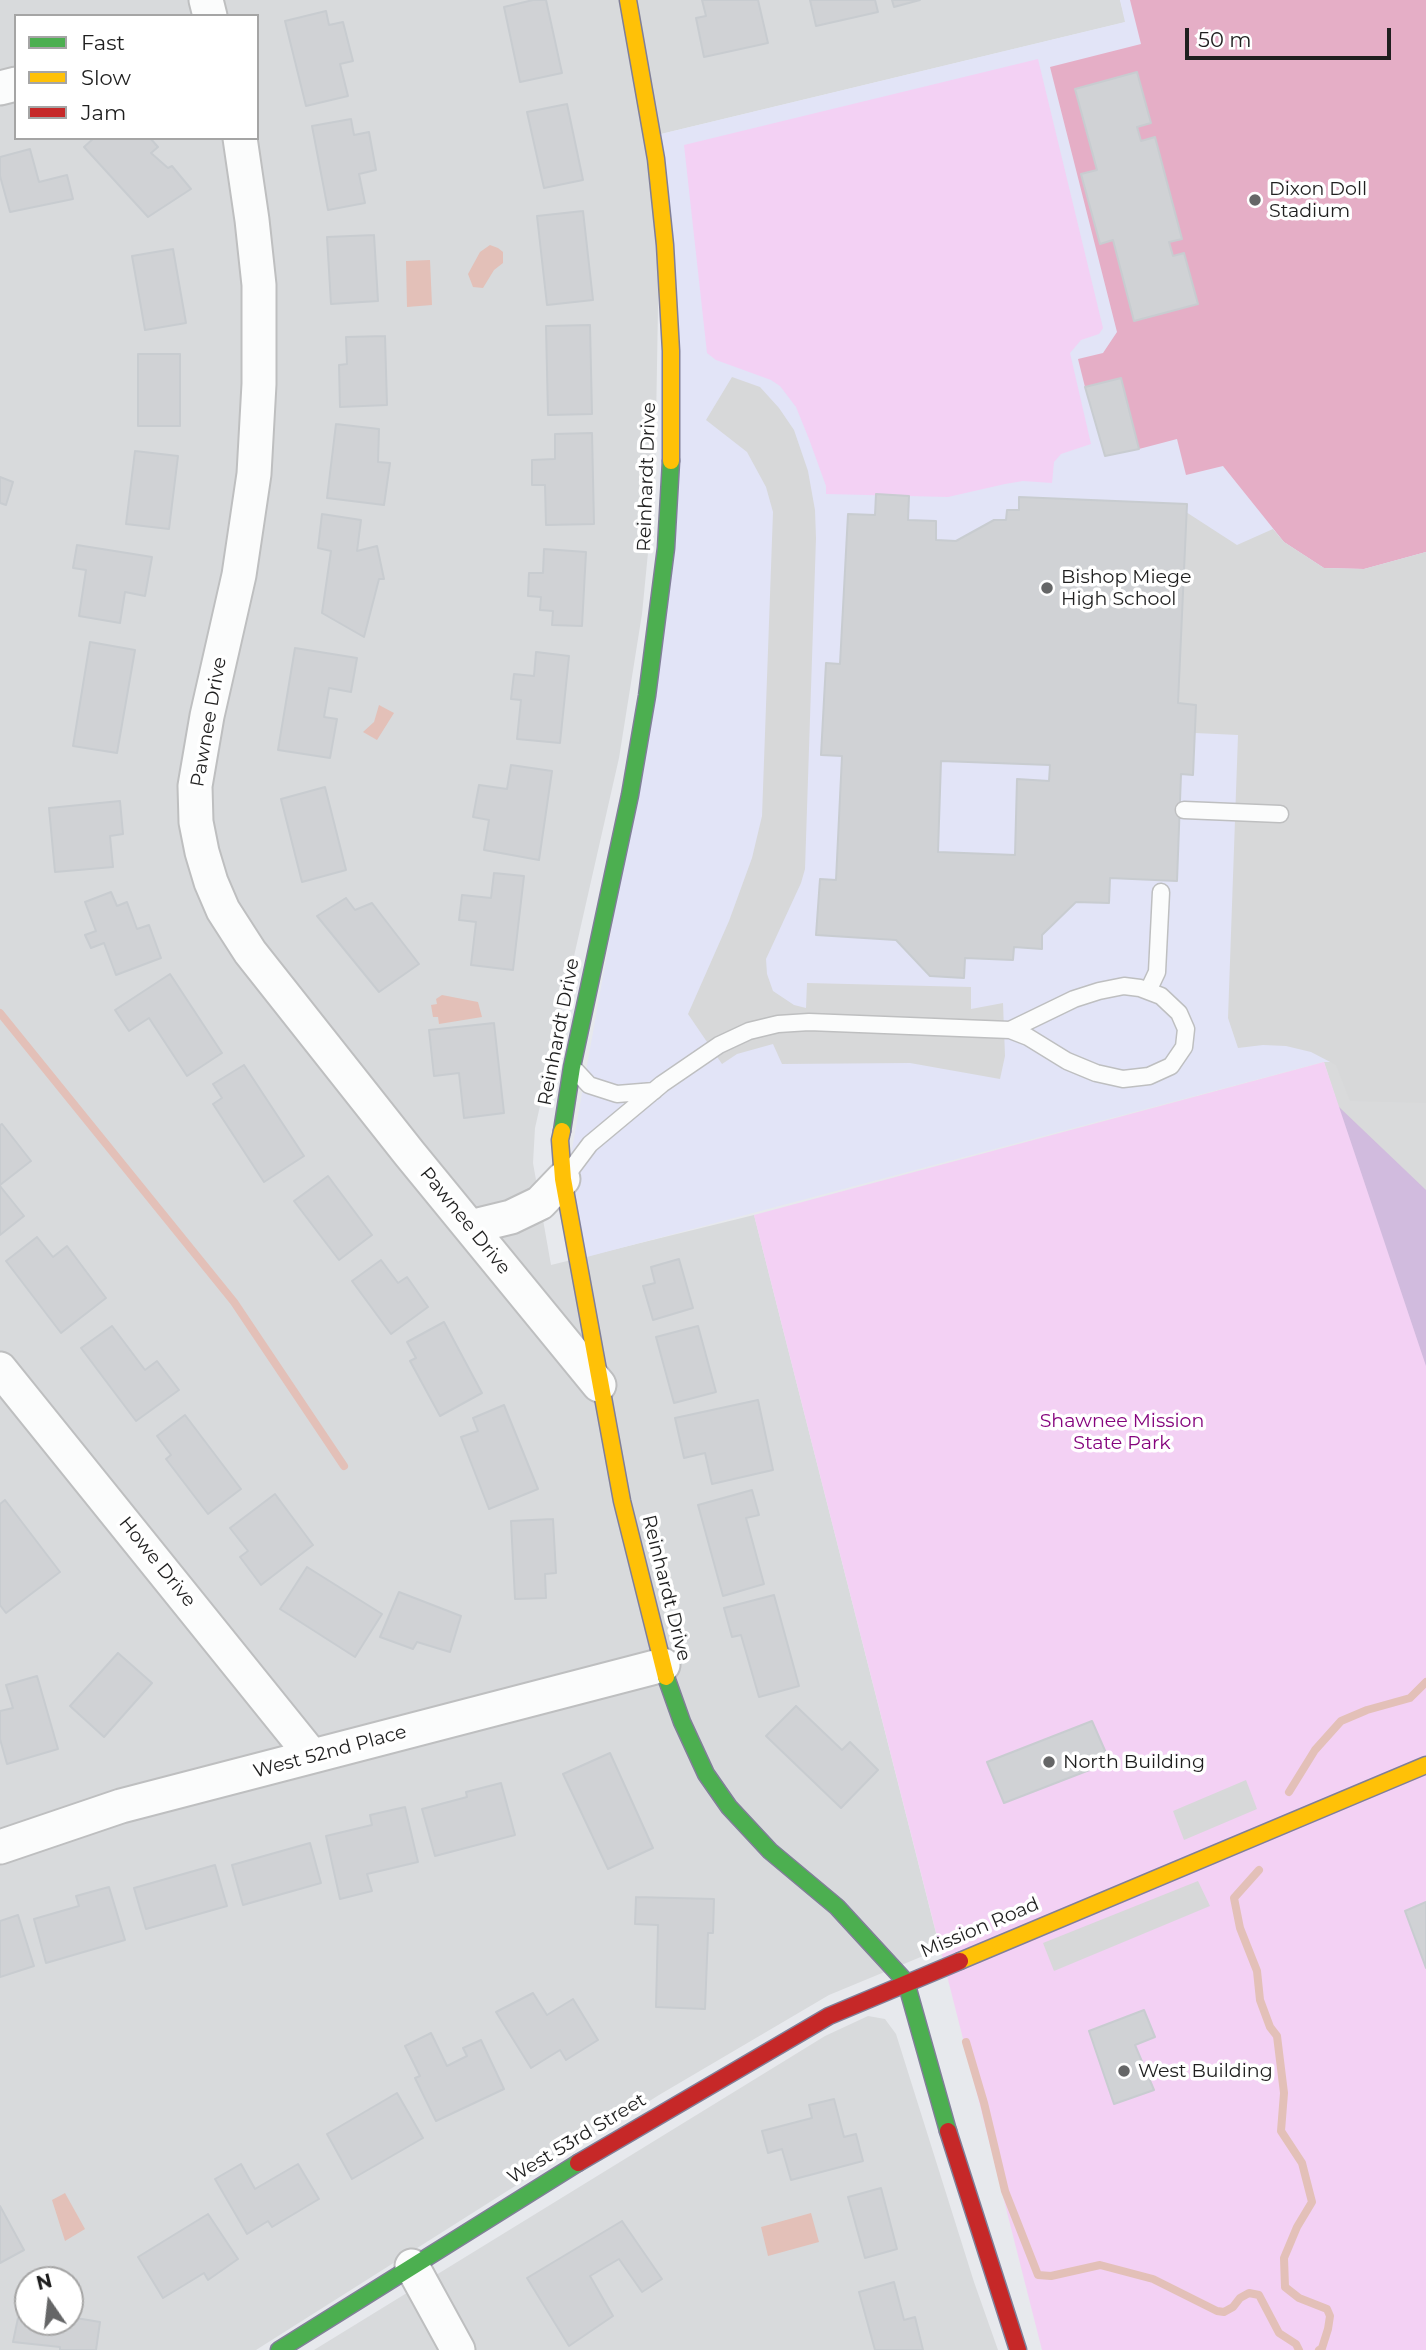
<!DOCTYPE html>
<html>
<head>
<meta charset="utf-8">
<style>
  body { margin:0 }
  #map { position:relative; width:1426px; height:2350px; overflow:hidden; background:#e7e9ed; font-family:Montserrat,sans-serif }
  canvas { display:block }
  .legend { position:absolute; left:14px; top:14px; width:245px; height:126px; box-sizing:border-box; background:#fff; border:2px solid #a5a5a5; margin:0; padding:9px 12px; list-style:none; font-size:21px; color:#1f1f1f }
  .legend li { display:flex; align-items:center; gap:14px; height:35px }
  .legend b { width:35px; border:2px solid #a5a5a5 }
  .north { position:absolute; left:14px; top:2266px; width:70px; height:70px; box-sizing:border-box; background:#fff; border:2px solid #a5a5a5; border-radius:50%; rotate:346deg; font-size:19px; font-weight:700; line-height:28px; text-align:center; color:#1f1f1f }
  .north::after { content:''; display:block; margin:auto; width:24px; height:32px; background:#656667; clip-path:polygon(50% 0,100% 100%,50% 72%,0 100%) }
  .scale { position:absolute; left:1185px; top:28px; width:206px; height:32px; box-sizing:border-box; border:4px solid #1f1f1f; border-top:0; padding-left:9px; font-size:21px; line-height:24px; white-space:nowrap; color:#1f1f1f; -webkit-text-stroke:5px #fff; paint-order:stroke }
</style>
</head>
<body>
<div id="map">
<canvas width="1426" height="2350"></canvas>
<ul class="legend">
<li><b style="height:9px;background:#4caf50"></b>Fast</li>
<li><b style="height:9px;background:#ffc107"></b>Slow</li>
<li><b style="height:9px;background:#c62828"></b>Jam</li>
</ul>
<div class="north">N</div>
<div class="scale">50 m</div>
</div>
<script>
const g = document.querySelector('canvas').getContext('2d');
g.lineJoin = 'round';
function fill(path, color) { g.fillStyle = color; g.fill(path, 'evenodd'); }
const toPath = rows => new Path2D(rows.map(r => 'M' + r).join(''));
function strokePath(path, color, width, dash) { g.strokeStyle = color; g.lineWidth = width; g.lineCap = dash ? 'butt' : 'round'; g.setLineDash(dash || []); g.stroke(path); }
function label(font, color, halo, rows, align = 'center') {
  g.font = font + ' Montserrat,sans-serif'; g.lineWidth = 7; g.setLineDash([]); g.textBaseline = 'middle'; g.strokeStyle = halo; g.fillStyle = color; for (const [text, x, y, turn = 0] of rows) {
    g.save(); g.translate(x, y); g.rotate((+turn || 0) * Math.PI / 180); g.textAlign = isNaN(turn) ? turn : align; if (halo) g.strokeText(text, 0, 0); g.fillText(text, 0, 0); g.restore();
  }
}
fill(toPath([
  [0,0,1120,0,1126,22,661,134,655,481,642,614,619,758,535,1128,533,1163,551,1265,754,1215,940,1949,829,1995,659,2095,256,2350,0,2350],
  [16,16,257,16,257,138,16,138],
  [28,2280,70,2280,70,2322,28,2322],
  [868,2016,885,2019,896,2034,974,2282,998,2350,314,2350,825,2036]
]), '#d8dadc');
fill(toPath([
  [1120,0,1426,0,1426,1062,1323,1062,583,1258,567,1177,659,664,661,134,1125,22]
]), '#e2e4f7');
fill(toPath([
  [1324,1062,1426,1062,1426,1366,1338,1106]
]), '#d9dadb');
fill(toPath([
  [1338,1106,1426,1190,1426,1642]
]), '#d1bbde');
fill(toPath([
  [1038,59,1103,328,1099,334,1081,340,1070,353,1091,444,1061,454,1054,462,1052,483,1023,481,1005,484,948,497,826,494,826,486,809,439,796,407,780,386,771,380,716,360,707,353,684,145],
  [1324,1062,1426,1366,1426,2350,1042,2350,754,1215]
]), '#f3d1f4');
fill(toPath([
  [1130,0,1426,0,1426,552,1364,569,1324,568,1284,542,1223,466,1186,475,1177,439,1139,449,1121,378,1085,387,1078,359,1103,353,1117,332,1050,67,1141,44]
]), '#e5aec6');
fill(toPath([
  [732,377,760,387,779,408,794,430,808,471,815,510,816,538,805,869,801,883,766,959,767,974,773,991,794,1005,806,1008,807,983,971,987,971,1009,1003,1003,1005,1056,1000,1079,910,1063,782,1064,773,1044,737,1054,722,1064,688,1014,729,921,752,858,762,816,773,512,766,487,747,452,706,420],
  [1186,512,1237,545,1273,529,1284,542,1324,568,1364,569,1426,552,1426,1103,1350,1101,1336,1065,1311,1052,1286,1046,1263,1045,1238,1048,1228,1018,1238,735,1195,733,1196,705,1178,703],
  [1246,1780,1257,1809,1184,1840,1173,1811],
  [1198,1881,1210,1906,1054,1971,1043,1943]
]), '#d7d8d9');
fill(toPath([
  [490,245,498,248,503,252,503,263,494,270,483,288,473,287,468,274,480,252],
  [430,260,432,305,407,307,406,261],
  [379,705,394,713,377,740,363,732,374,722],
  [442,995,478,1002,482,1017,439,1024,438,1017,433,1017,431,1005,437,1004,436,999],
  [65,2193,85,2229,65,2241,52,2200],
  [811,2213,819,2242,768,2256,761,2227]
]), '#e3c0b8');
strokePath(toPath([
  [0,1013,234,1302,344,1466],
  [1289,1792,1315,1750,1341,1721,1367,1710,1410,1698,1426,1682],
  [1259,1870,1234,1898,1240,1928,1257,1971,1260,2000,1270,2027,1277,2036,1284,2093,1281,2131,1302,2163,1312,2202,1297,2227,1284,2258,1285,2287,1299,2298,1327,2309,1330,2316,1328,2329,1322,2348,1319,2350],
  [966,2042,984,2103,1005,2191,1038,2275,1051,2276,1100,2265,1153,2279,1217,2311,1224,2312,1233,2307,1240,2298,1249,2293,1259,2295,1279,2333,1296,2344,1299,2350]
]), '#e3c0b8', 8);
const building = toPath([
  [533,0,546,0,562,73,520,82,504,7,533,0],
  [702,0,758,0,768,43,704,57,696,18,706,16,702,0],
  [810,0,875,0,878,12,816,26,810,0],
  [892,0,920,0,894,7,892,0],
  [326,11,329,25,343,22,353,61,340,64,348,96,306,106,285,21,326,11],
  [1137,72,1151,123,1137,127,1141,141,1155,137,1182,239,1169,242,1173,256,1184,253,1198,304,1134,321,1113,240,1100,244,1081,174,1097,170,1075,89,1137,72],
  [567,104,583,180,544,188,527,112,567,104],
  [351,119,354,135,369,132,376,170,359,174,365,203,328,210,312,126,351,119],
  [94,138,150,138,158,147,151,153,168,168,172,166,191,189,148,217,84,147,94,138],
  [30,149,39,182,67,175,73,199,10,212,0,176,0,157,30,149],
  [583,211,593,300,547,305,537,216,583,211],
  [374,235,378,301,331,304,327,237,374,235],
  [173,249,186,323,145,330,132,256,173,249],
  [590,325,592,414,548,415,546,326,590,325],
  [385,336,387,405,340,407,339,365,347,364,346,337,385,336],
  [138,354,180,354,180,426,138,426,138,354],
  [1121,378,1139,449,1105,456,1085,387,1121,378],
  [336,424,379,429,378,462,390,463,384,505,327,498,336,424],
  [592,433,594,524,546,525,545,485,532,485,532,460,555,459,555,434,592,433],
  [135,451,178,456,169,529,126,524,135,451],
  [0,477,13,482,6,505,0,503,0,477],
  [876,494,909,496,908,520,936,521,936,540,956,541,994,520,1006,520,1007,510,1019,510,1019,497,1187,504,1178,703,1196,705,1193,775,1181,774,1177,881,1110,878,1109,903,1076,902,1042,935,1042,949,1014,947,1013,960,965,958,964,978,930,976,896,940,816,935,820,879,836,880,842,756,821,755,826,663,840,664,848,514,875,515,876,494],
  [941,761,1050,765,1049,781,1017,779,1015,855,938,852,941,761],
  [322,514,361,520,357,551,377,546,384,579,379,579,364,637,322,613,331,551,318,548,322,514],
  [77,545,152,557,145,596,125,592,120,623,79,616,86,570,73,568,77,545],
  [544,549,586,552,582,626,552,625,553,611,540,610,541,597,528,596,529,573,543,573,544,549],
  [90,642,135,650,117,753,73,746,90,642],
  [295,648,357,658,351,692,329,688,324,717,337,719,330,758,278,750,295,648],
  [536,652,569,656,560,743,517,739,521,700,511,699,514,674,534,676,536,652],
  [511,765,552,771,539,860,484,850,489,820,473,817,479,785,507,789,511,765],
  [325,787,346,870,302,882,281,799,325,787],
  [120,801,123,834,110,836,113,867,55,872,49,808,120,801],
  [494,873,524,876,513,970,471,965,476,922,459,920,462,895,491,898,494,873],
  [111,892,117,906,127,902,137,929,149,925,161,958,116,975,104,943,91,948,85,935,96,931,85,902,111,892],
  [346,898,355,910,372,903,419,964,379,992,317,916,346,898],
  [170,974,222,1053,187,1076,149,1018,129,1031,115,1010,170,974],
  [494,1023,504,1113,464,1118,459,1073,434,1076,429,1030,494,1023],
  [244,1065,304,1156,264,1182,213,1104,222,1098,213,1084,244,1065],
  [2,1124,31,1161,0,1185,0,1125,2,1124],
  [328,1176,372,1235,339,1260,294,1201,328,1176],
  [0,1186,24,1216,0,1235,0,1186],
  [37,1237,53,1257,67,1246,106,1298,61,1333,6,1261,37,1237],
  [679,1259,693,1308,653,1320,643,1286,655,1283,651,1267,679,1259],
  [381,1260,398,1283,407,1277,428,1307,391,1334,352,1281,381,1260],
  [444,1322,482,1393,440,1416,410,1361,416,1358,407,1342,444,1322],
  [112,1326,145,1370,157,1361,179,1390,136,1421,81,1348,112,1326],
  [698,1326,716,1392,674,1403,656,1337,698,1326],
  [758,1400,773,1470,712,1484,705,1453,684,1458,675,1418,758,1400],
  [504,1405,538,1489,489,1509,461,1437,478,1431,473,1418,504,1405],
  [185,1415,241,1489,208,1514,166,1459,171,1455,157,1436,185,1415],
  [752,1490,759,1515,746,1518,764,1584,723,1596,698,1505,752,1490],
  [275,1494,313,1545,261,1585,240,1557,248,1551,230,1528,275,1494],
  [5,1500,60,1572,6,1613,0,1605,0,1504,5,1500],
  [553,1519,556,1573,545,1574,546,1598,515,1599,511,1521,553,1519],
  [307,1567,382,1614,355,1657,280,1609,307,1567],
  [399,1592,461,1616,450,1652,417,1642,413,1649,380,1637,399,1592],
  [774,1595,799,1686,759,1697,741,1635,732,1637,724,1608,774,1595],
  [118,1653,152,1683,104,1737,70,1706,118,1653],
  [37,1676,58,1749,7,1764,0,1739,0,1711,13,1708,6,1685,37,1676],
  [796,1706,842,1750,850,1742,878,1770,841,1808,766,1736,796,1706],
  [1092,1721,1110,1762,1004,1803,987,1762,1092,1721],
  [610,1753,653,1848,608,1869,563,1774,610,1753],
  [501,1783,515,1835,435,1856,422,1809,467,1797,466,1792,501,1783],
  [405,1807,418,1862,367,1874,372,1891,340,1899,326,1836,372,1825,370,1815,405,1807],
  [310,1843,321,1883,243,1905,232,1865,310,1843],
  [215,1865,227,1906,146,1929,134,1888,215,1865],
  [109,1887,125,1940,46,1963,34,1919,79,1906,76,1896,109,1887],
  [636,1897,714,1899,713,1933,708,1933,705,2009,656,2007,658,1925,635,1924,636,1897],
  [1426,1902,1426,1968,1405,1911,1426,1902],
  [18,1915,34,1966,0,1977,0,1921,18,1915],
  [533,1993,547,2015,573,1999,598,2040,566,2060,560,2050,531,2068,496,2012,533,1993],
  [1144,2010,1155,2037,1135,2045,1154,2090,1114,2104,1089,2031,1144,2010],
  [431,2033,447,2066,467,2056,463,2048,481,2040,504,2089,436,2121,415,2078,420,2076,405,2046,431,2033],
  [397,2093,423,2138,352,2179,327,2134,397,2093],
  [834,2099,844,2137,856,2134,863,2161,791,2180,782,2149,768,2153,762,2131,812,2118,809,2105,834,2099],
  [241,2164,255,2189,298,2164,319,2199,272,2227,268,2221,247,2234,215,2179,241,2164],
  [881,2188,897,2249,865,2258,848,2197,881,2188],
  [0,2206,24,2250,0,2263,0,2206],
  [208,2214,238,2259,208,2280,204,2273,163,2298,138,2257,208,2214],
  [622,2221,662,2279,642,2292,619,2259,590,2276,613,2316,569,2346,527,2278,622,2221],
  [894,2282,904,2320,915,2317,923,2350,875,2350,859,2292,894,2282],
  [70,2317,100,2322,96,2350,60,2350,60,2347,13,2342,18,2318,28,2319,28,2322,70,2322,70,2317]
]);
fill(building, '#d0d2d5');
strokePath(building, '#c8ccd0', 2);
const lane = toPath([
  [1184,810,1280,814],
  [1148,991,1157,972,1161,892],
  [576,1071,589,1085,617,1094,654,1091],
  [569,1172,590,1144,662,1084,719,1045,749,1031,778,1024,809,1022,1010,1030,1028,1037,1067,1061,1096,1073,1123,1079,1149,1076,1171,1066,1184,1047,1186,1029,1179,1013,1161,996,1140,988,1124,986,1099,991,1074,999,1010,1030]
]);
const street = toPath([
  [206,0,210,16],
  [0,88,16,84],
  [240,138,252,220,259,285,259,384,254,474,239,575,207,716,195,786,196,822,202,852,211,882,223,910,250,952,409,1153,599,1385],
  [470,1227,511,1217,540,1203,563,1179],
  [0,1369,312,1756],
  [0,1847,121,1806,663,1665],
  [412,2266,458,2350]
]);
const fast = toPath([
  [562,1131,572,1067,630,795,647,696,666,548,671,461],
  [666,1677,682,1722,706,1774,729,1807,770,1851,837,1907,906,1982,948,2131],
  [279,2350,578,2163]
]);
const slow = toPath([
  [628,0,656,159,665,245,671,351,671,461],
  [562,1131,560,1140,563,1179,622,1501,666,1677],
  [960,1961,1426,1765]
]);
const jam = toPath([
  [948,2131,1018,2350],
  [578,2163,829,2016,960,1961]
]);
strokePath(lane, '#bebfc0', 19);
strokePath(street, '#bebfc0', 37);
strokePath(fast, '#807f98', 19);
strokePath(slow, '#807f98', 19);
strokePath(jam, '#807f98', 19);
strokePath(lane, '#fbfcfc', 16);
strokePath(street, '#fbfcfc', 33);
strokePath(fast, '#4caf50', 16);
strokePath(slow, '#ffc107', 16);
strokePath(jam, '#c62828', 16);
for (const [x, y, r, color] of [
  [1255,200,7,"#656667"],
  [1047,588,7,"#656667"],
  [1049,1762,7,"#656667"],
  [1124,2071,7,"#656667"]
]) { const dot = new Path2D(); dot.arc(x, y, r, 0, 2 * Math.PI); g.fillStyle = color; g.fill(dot); strokePath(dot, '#fff', 2.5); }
label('19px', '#1f1f1f', '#fff', [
  ["Dixon Doll",1269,189],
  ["Stadium",1269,211],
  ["Bishop Miege",1061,577],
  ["High School",1061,599],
  ["North Building",1063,1762],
  ["West Building",1138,2071]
], 'left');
label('19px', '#1f1f1f', '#fff', [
  ["Reinhardt Drive",647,477,-88],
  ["Pawnee Drive",209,722,-80],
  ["Reinhardt Drive",559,1032,-79],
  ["Pawnee Drive",465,1221,51],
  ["Howe Drive",157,1562,51],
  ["Reinhardt Drive",666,1588,76],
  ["West 52nd Place",330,1752,-15],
  ["Mission Road",980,1928,-23],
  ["West 53rd Street",577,2139,-31]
]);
label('19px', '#85047d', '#fff', [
  ["Shawnee Mission",1122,1421],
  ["State Park",1122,1443]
]);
</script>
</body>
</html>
